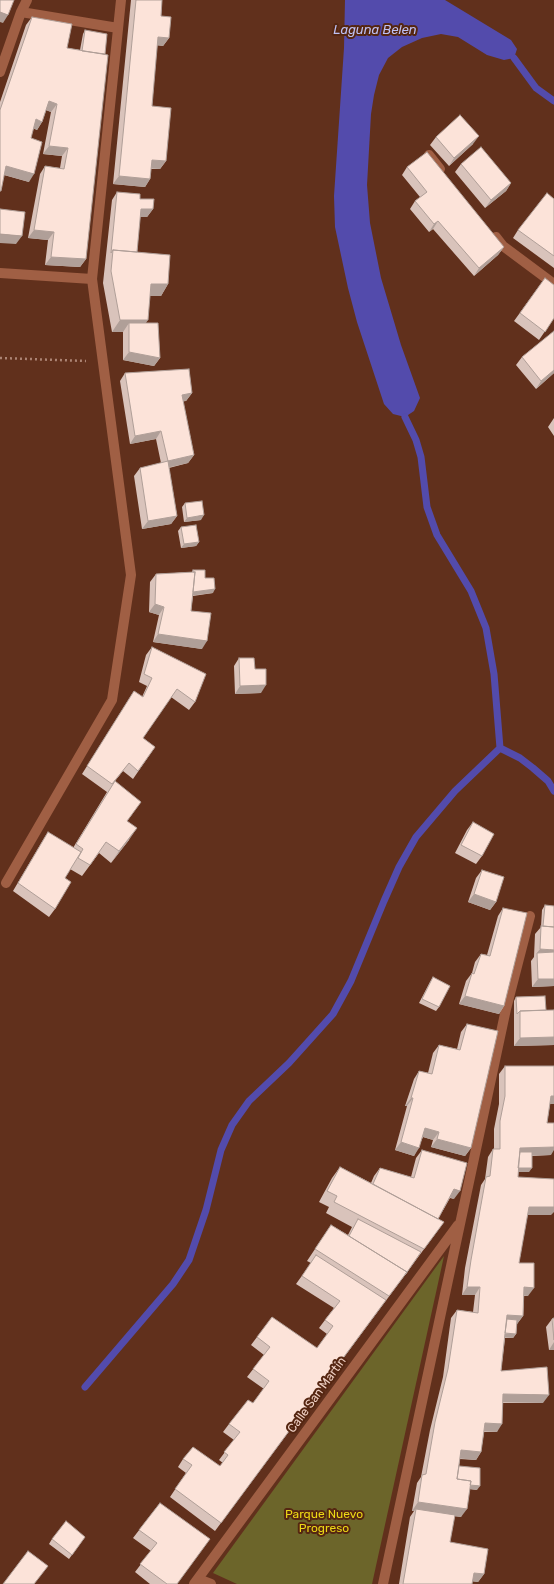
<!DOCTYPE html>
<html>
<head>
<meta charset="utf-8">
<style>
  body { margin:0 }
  canvas { display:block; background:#61301c }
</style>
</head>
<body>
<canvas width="554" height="1584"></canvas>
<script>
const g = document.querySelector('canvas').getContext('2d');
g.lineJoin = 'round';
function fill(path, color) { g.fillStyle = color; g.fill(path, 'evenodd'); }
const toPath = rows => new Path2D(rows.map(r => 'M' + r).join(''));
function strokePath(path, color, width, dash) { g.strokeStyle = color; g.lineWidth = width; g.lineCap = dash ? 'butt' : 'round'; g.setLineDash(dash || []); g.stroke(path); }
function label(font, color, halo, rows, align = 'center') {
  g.font = font + ' Rubik,sans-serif'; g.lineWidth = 4; g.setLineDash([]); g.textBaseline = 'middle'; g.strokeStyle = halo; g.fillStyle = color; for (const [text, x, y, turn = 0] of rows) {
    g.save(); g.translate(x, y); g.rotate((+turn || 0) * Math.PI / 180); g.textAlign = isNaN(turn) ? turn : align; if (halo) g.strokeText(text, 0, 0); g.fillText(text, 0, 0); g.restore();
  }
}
fill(toPath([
  [444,1256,372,1584,237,1584,213,1573]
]), '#6c652a');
fill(toPath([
  [345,0,445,0,511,40,517,49,514,58,504,60,487,55,458,37,441,34,422,38,402,47,388,58,379,75,374,95,371,114,367,185,370,223,381,278,401,345,420,398,414,411,405,417,393,414,384,404,357,322,348,288,335,227,334,196,344,48]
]), '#534bac');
strokePath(toPath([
  [514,58,536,88,554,101],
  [500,748,520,758,533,768,548,781,554,791],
  [85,1387,173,1284,189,1260,206,1210,221,1150,232,1125,249,1101,289,1063,333,1014,351,981,384,901,399,867,416,837,455,791,500,748,494,674,486,628,471,591,437,535,427,507,421,457,416,440,405,417]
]), '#534bac', 7);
strokePath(toPath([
  [0,358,86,361]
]), '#ac8474', 2.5, [2, 3]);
strokePath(toPath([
  [21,12,118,28],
  [0,72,21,12,27,0],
  [429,155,440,169],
  [496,237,503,246,554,284],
  [0,273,92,279],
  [6,883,112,700,131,575,92,279,121,0],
  [198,1579,211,1584],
  [194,1584,458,1225],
  [383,1584,506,1009,530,916]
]), '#a05f44', 10);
fill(toPath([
  [131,0,162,0,161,16,169,38,163,46,157,45,152,106,166,161,160,169,151,169,150,179,145,187,113,184],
  [32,17,67,48,80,50,83,34,85,30,86,259,80,267,45,265,48,240,28,238,40,174,45,166,60,168,62,156,43,154,51,112,46,110,42,122,37,130,33,128,31,138,29,182,4,175,0,192,0,102,26,25],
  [436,137,473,144,449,166,430,145],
  [461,164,511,183,506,191,485,208,455,172],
  [407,167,504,247,498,255,474,276,433,229,429,232,410,209,415,201,420,197,402,175],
  [117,192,140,199,153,209,147,217,140,217,137,252,168,284,161,296,150,296,146,323,160,358,154,366,123,360,123,332,112,332,103,283,112,200],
  [554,199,554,268,513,238,518,230],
  [545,278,554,318,539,340,514,321],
  [554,331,554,373,536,389,516,365,522,357],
  [125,373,192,393,186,401,183,401,194,455,188,463,169,468,177,516,171,524,142,529,134,476,140,468,161,463,156,439,130,444,120,381],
  [554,418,554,436,548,427],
  [185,503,201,520,184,522,182,507],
  [181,527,199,542,196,546,181,548,178,531],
  [193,570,205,578,213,593,193,596,191,611,202,649,153,642,159,615,149,612,150,582,156,574,192,572],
  [152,647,195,702,189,710,171,697,143,738,155,747,133,779,123,771,115,781,133,813,127,821,129,840,111,863,99,853,82,876,70,869,65,878,55,909,49,917,13,891,43,840,48,832,73,848,107,792,82,774,134,691,142,697,147,686,139,682,146,655],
  [239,658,255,669,261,693,235,694,234,666],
  [473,822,482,856,476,864,455,853,467,830],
  [482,870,496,902,490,910,468,902,476,878],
  [545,905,554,986,532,987,531,961,534,957,535,934,541,927,542,910],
  [503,908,504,1006,499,1014,459,1004,466,981,472,973,475,962,481,954,487,955,498,916],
  [433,977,439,1007,436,1011,419,1003,430,982],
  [516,997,546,1010,554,1010,554,1045,514,1046,514,1001],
  [467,1024,471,1148,465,1156,431,1147,433,1140,423,1137,414,1156,395,1150,407,1106,405,1106,414,1079,419,1071,428,1073,433,1053,439,1045,457,1049,461,1032],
  [505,1066,550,1104,547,1123,551,1155,532,1156,529,1172,518,1172,518,1177,551,1215,527,1215,519,1263,528,1296,524,1296,523,1316,517,1324,516,1334,513,1338,505,1338,501,1371,543,1403,503,1403,497,1432,484,1432,481,1452,476,1460,460,1459,459,1466,477,1490,470,1489,461,1517,454,1516,450,1542,484,1574,478,1582,472,1581,472,1584,399,1584,410,1517,414,1511,412,1511,417,1483,421,1477,430,1430,443,1377,451,1318,457,1310,473,1312,475,1295,462,1295,465,1268,481,1185,485,1179,488,1157,493,1149,494,1149,494,1129,499,1104,499,1074],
  [422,1150,454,1199,450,1198,438,1219,444,1222,399,1283,215,1531,170,1497,186,1473,178,1467,183,1459,220,1466,223,1463,219,1460,234,1440,223,1432,229,1424,253,1403,264,1389,247,1377,264,1355,251,1345,257,1337,317,1348,327,1334,319,1328,334,1308,296,1284,311,1263,307,1261,331,1225,348,1235,352,1227,326,1213,329,1207,319,1202,332,1178,340,1167,371,1183,374,1176,380,1168,411,1177,416,1158],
  [554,1318,554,1350,549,1350,546,1327,552,1319],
  [160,1503,177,1584,150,1584,135,1572,151,1551,133,1538],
  [85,1537,69,1559,49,1544,52,1539]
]), '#d9c3bb');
fill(toPath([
  [0,12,8,15,3,23,0,22],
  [158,37,169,38,163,46,153,45],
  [49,101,57,104,51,112,43,109],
  [36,119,42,122,37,130,30,127],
  [479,136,473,144,449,166,454,158],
  [49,146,68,148,62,156,43,154],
  [152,160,166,161,160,169,146,168],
  [6,166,34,174,29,182,1,174],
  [119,176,150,179,145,187,113,184],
  [511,183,506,191,485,208,491,200],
  [141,209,153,209,147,217,135,217],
  [438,221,433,229,429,232,434,224],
  [34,230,54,232,48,240,28,238],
  [0,234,22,236,16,244,0,243],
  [504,247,498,255,474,276,479,268],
  [51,257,86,259,80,267,45,265],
  [151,284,168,284,161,296,143,296],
  [120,320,148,320,140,331,129,323,123,332,112,332],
  [129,352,160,358,154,366,123,360],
  [554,370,554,373,536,389,541,381],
  [192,393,186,401,176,403,182,395],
  [161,431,156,439,130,444,135,436],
  [194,455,188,463,162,469,168,461],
  [204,515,201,520,184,522,187,518],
  [177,516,171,524,142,529,148,521],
  [199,542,196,546,181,548,184,544],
  [215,589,213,593,188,596,191,592],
  [155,604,164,607,159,615,149,612],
  [158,634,207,641,202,649,153,642],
  [266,685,261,693,235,694,240,686],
  [137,828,129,840,111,863,119,851],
  [474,894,496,902,490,910,468,902],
  [540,949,554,950,554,958,537,953],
  [538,979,554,979,554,986,532,987],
  [465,996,504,1006,499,1014,459,1004],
  [554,1037,554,1045,514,1046,520,1038],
  [551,1096,554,1096,554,1104,546,1104],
  [411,1098,413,1098,407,1106,405,1106],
  [425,1128,439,1132,433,1140,420,1136],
  [437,1139,471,1148,465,1156,431,1147],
  [401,1142,419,1148,414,1156,395,1150],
  [554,1147,554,1150,551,1155,517,1156,520,1148],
  [516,1167,532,1168,529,1172,513,1172],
  [454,1189,460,1191,454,1199,449,1197],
  [529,1207,554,1207,554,1212,551,1215,523,1215],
  [444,1222,416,1260,215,1531,407,1272,405,1275],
  [467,1287,480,1287,475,1295,462,1295],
  [524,1287,534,1288,528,1296,519,1295],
  [507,1315,523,1316,517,1324,504,1323],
  [502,1333,516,1334,513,1338,500,1337],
  [554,1342,554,1350,549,1350],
  [503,1394,549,1395,543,1403,497,1402],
  [485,1423,502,1424,497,1432,479,1431],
  [461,1450,481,1452,476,1460,455,1458],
  [455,1483,480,1486,477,1490,452,1487],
  [418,1502,467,1509,461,1517,416,1511,416,1509,414,1511,412,1511],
  [474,1573,484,1574,478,1582,468,1581]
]), '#b09f98');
const building = toPath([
  [0,0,14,0,8,15,0,12,0,0],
  [136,0,162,0,161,16,171,17,169,38,158,37,152,106,171,108,166,161,152,160,150,179,119,176,136,0],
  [32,17,72,24,67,48,108,55,86,259,51,257,54,232,34,230,45,166,64,169,68,148,49,146,57,104,49,101,42,122,36,119,31,138,42,142,34,174,6,166,1,191,0,191,0,110,32,17],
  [85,30,107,34,105,54,82,51,85,30],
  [460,115,479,136,454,158,436,137,460,115],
  [481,147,511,183,491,200,461,164,481,147],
  [427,152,504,247,479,268,438,221,434,224,415,201,427,192,407,167,427,152],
  [117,192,140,194,140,199,154,199,153,209,141,209,137,252,113,250,111,253,117,192],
  [547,193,554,199,554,256,518,230,547,193],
  [0,209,25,212,22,236,0,234,0,209],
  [113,250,170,255,168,284,151,284,148,320,120,320,111,271,113,250],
  [545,278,554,285,554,318,545,332,520,313,545,278],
  [129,323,158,323,160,358,129,352,129,323],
  [554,331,554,370,541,381,522,357,554,331],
  [189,369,192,393,182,395,194,455,168,461,161,431,135,436,125,373,189,369],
  [168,461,177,516,148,521,140,468,168,461],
  [202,501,204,515,187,518,185,503,202,501],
  [196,525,199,542,184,544,181,527,196,525],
  [193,570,205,570,205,578,214,578,215,589,193,592,195,572,193,572,193,570],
  [195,572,191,611,211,613,207,641,158,634,164,607,155,604,156,574,195,572],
  [152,647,206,674,195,702,177,689,143,738,155,747,138,771,129,763,112,784,87,766,134,691,143,697,152,678,144,674,152,647],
  [239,658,254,658,255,669,266,669,266,685,240,686,239,658],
  [115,781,141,802,127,821,137,828,119,851,106,842,90,865,78,858,83,849,76,844,115,781],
  [473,822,494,834,482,856,461,845,473,822],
  [48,832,81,852,65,878,71,882,55,909,18,883,48,832],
  [482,870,504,877,496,902,474,894,482,870],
  [545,905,554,906,554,927,543,926,545,905],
  [503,908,527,913,504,1006,465,996,472,973,474,974,481,954,490,956,503,908],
  [541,926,554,927,554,950,540,949,541,926],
  [554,952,554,979,538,979,537,953,554,952],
  [433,977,450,986,439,1007,422,999,433,977],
  [545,996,546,1010,520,1011,517,1014,516,997,545,996],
  [554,1010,554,1037,520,1038,520,1011,554,1010],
  [467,1024,498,1031,471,1148,437,1139,439,1132,425,1128,419,1148,401,1142,413,1098,411,1098,419,1071,432,1074,439,1045,460,1050,467,1024],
  [505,1066,554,1066,554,1096,551,1096,547,1123,554,1123,554,1147,520,1148,518,1177,554,1179,554,1207,529,1207,519,1263,534,1263,534,1288,524,1287,523,1316,507,1315,501,1371,547,1367,549,1395,503,1394,502,1424,485,1423,481,1452,461,1450,457,1479,471,1481,467,1509,418,1502,422,1475,426,1474,435,1422,448,1369,457,1310,478,1313,480,1287,467,1287,471,1260,486,1177,490,1176,493,1149,500,1149,500,1121,505,1096,505,1066],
  [422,1150,467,1163,460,1191,454,1189,438,1219,373,1184,380,1168,414,1178,422,1150],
  [520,1152,532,1152,532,1168,518,1168,520,1152],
  [340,1167,444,1222,424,1249,334,1202,337,1196,327,1191,340,1167],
  [358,1219,421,1252,405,1275,407,1272,349,1236,358,1219],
  [331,1225,407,1272,389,1296,315,1249,331,1225],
  [316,1255,386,1300,221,1523,175,1489,192,1465,183,1459,193,1447,220,1466,228,1455,224,1452,240,1432,229,1424,248,1400,253,1403,269,1381,253,1369,270,1347,257,1337,272,1317,317,1348,333,1326,325,1320,340,1301,302,1276,316,1255],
  [554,1318,554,1340,552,1319,554,1318],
  [507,1319,517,1320,516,1334,505,1333,507,1319],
  [459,1466,480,1468,480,1486,470,1485,471,1481,457,1479,459,1466],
  [160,1503,210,1539,177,1584,167,1584,140,1564,157,1543,139,1530,160,1503],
  [416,1509,455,1515,450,1542,488,1549,484,1574,474,1573,472,1584,403,1584,416,1509],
  [66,1521,85,1537,72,1555,52,1539,66,1521],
  [28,1551,48,1566,34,1584,3,1584,28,1551]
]);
fill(building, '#fce3d9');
strokePath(building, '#b09f98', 1);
label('12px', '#f1d2c6', '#552611', [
  ["Calle San Martín",317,1395,-54]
]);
label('12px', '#ecd815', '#552611', [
  ["Parque Nuevo",324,1515],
  ["Progreso",324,1529]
]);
label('italic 13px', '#bec0f3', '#552611', [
  ["Laguna Belen",375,30]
]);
</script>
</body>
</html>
